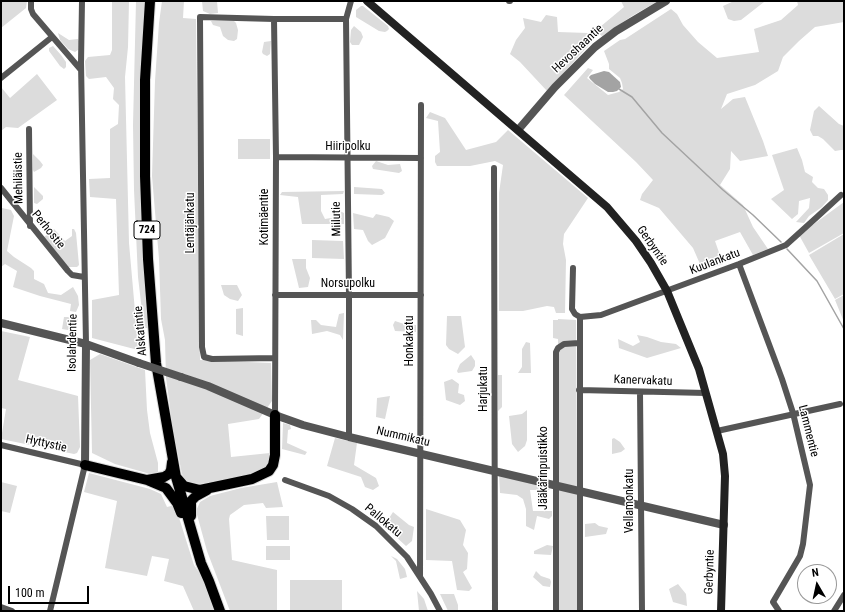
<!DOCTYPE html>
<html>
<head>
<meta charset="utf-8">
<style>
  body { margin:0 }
  #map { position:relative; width:845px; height:612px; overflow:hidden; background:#fff; font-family:"Roboto Condensed",sans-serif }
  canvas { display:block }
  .frame { position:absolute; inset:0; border:2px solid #000; pointer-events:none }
  .north { position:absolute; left:797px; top:564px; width:40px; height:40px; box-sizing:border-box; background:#fff; border:1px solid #999; border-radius:50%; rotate:351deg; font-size:11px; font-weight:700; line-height:16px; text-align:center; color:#000 }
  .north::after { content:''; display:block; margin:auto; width:14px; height:18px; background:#000; clip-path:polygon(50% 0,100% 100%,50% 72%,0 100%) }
  .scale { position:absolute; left:8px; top:586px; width:81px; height:18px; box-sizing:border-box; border:2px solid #000; border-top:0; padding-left:5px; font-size:12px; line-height:14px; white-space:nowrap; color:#000; -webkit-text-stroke:3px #fff; paint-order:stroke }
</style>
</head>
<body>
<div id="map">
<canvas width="845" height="612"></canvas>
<div class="frame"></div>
<div class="north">N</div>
<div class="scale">100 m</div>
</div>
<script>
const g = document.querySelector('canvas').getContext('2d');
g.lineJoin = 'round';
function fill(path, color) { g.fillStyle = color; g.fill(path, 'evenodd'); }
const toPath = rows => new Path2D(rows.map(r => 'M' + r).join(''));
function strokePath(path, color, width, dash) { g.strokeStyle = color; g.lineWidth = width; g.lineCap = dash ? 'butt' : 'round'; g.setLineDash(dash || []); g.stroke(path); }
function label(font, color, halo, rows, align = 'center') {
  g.font = font + ' "Roboto Condensed",sans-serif'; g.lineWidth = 3; g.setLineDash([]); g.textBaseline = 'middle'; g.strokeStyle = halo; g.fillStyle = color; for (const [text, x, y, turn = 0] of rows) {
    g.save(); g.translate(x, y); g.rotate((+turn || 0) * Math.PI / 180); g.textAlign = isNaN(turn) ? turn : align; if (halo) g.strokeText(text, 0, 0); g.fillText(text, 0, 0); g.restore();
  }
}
fill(toPath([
  [1,1,27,1,26,8,1,28],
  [114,1,129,1,128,47,125,77,129,243,137,334,142,351,92,338,92,300,119,295,116,199,90,197,89,179,110,178,110,129,118,124,119,105,113,99,114,88,106,77,89,79,86,76,85,61,88,57,110,55,112,50,112,2],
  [136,1,146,1,149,328,144,328,138,277,134,190,133,125],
  [162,1,184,1,183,18,196,19,200,360,271,363,272,401,259,419,228,424,231,457,270,453,271,460,266,468,257,473,235,478,200,484,186,481,182,474,173,430,166,378,165,340,161,319,159,259,152,176,155,81,159,23],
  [202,1,217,1,218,13,210,14,203,11],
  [621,1,658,1,632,16,602,36,599,34,547,91,520,62,510,54,516,40,525,28,523,18,541,22,546,15,557,17,558,32,588,33,594,32,624,7],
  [734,1,764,1,764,2,741,20,734,21,728,19,723,6],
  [797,1,844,1,844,22,815,27,799,41,783,57,778,71,755,85,727,94,721,109,733,99,745,97,763,141,768,156,740,161,731,151,730,169,720,185,743,205,753,227,768,249,753,255,740,232,715,241,723,264,703,271,693,248,659,208,640,200,642,194,653,180,636,162,564,95,588,68,593,70,587,78,608,95,619,92,623,89,622,83,620,78,609,69,609,64,604,51,620,40,625,39,671,9,677,14,683,25,698,42,717,58,759,52,754,29,781,20,798,5],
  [361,6,363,6,388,26,389,29,387,31,385,32,379,31,356,17,356,10],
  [211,21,234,21,236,23,238,30,237,39,234,41,228,40,223,36,220,27,213,25],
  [354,26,361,32,363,37,359,45,352,45,350,42,351,30],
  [58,33,69,40,78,39,79,41,78,50,75,52,68,49,60,40],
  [271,41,270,54,267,56,263,54,262,52,264,42],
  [53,46,61,55,66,62,66,67,64,69,60,66,49,51,49,48],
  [37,74,57,100,18,128,6,127,1,131,1,87,10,98],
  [819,106,839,124,844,126,844,150,841,150,835,151,823,139,818,136,813,136,810,130,814,111],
  [430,112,445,118,466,150,496,142,508,130,588,198,564,234,563,244,566,260,565,313,556,313,554,307,547,306,523,311,499,311,499,193,503,165,495,161,470,166,437,166,435,162,435,156,440,152,438,121,426,118],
  [238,139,270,139,270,159,238,159],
  [797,148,802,160,805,172,813,177,812,182,818,188,824,189,828,195,828,200,822,207,809,216,804,223,796,222,809,208,810,198,799,201,798,214,792,219,771,199,784,190,772,155],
  [33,154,40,161,43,165,41,168,34,172,33,170],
  [376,161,388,165,400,164,402,171,399,173,373,169,372,166],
  [34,187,43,196,43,199,37,204,34,203],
  [354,187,382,189,385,193,382,195,354,194],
  [344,191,343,194,321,195,321,211,325,219,337,217,340,211,344,213,344,224,302,224,298,197,280,195,282,192],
  [844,202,844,233,809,253,799,235],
  [2,208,11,210,14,216,7,251,14,257,31,268,34,271,34,279,44,284,48,293,61,295,73,287,78,296,79,305,76,312,70,311,71,304,40,296,13,287,17,271,5,264,1,267],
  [353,213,373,218,376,214,389,217,394,221,385,238,372,245,368,241,363,230,354,229],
  [54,229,65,241,72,236,72,229,74,229,76,233,79,265,77,267,68,267,44,237],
  [844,234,844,294,835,299,809,255],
  [312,240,343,241,344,259,312,258],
  [292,259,306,259,306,268,310,278,308,287,299,288],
  [221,285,237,285,242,295,238,301,230,299,224,295],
  [844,295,844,322,835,300],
  [243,308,243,336,236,334,236,309],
  [344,313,343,340,340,335,327,331,312,334,311,320,316,320,321,325,336,327,339,314],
  [447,316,461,316,465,347,458,354,449,349,446,345],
  [64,317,76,317,78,320,76,324,71,326,68,330,62,329],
  [558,319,576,320,578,611,559,611,558,339,553,338,553,320,558,320],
  [395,321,407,325,416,325,416,332,395,331,393,325],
  [1,331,30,337,18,380,78,396,80,447,77,453,74,454,1,439,6,409,1,408],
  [637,335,647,337,661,342,676,344,681,348,647,358,619,348,618,339,633,346,640,342],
  [526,342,530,343,531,373,518,373,522,367,522,349],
  [100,354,145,370,147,410,150,433,158,463,158,472,150,474,115,464,92,453,90,360],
  [471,355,475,361,475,366,472,371,458,373,457,371,460,364],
  [498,375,502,375,502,407,498,411],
  [452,379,459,384,458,393,464,395,465,401,460,405,446,400,444,382],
  [390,396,385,419,376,417,377,398],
  [527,410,527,440,525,446,518,452,512,444,509,416,522,414],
  [283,423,290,425,291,429,288,430,287,443,307,452,305,455,282,449],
  [335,438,357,443,354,465,376,478,379,486,373,490,365,487,361,477,327,466],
  [614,438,620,442,625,449,621,452,612,454,612,439],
  [89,473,150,489,161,494,167,507,175,505,194,565,202,577,214,611,194,611,183,586,164,581,169,559,152,556,147,576,105,568,117,501,84,492],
  [499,475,545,486,550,490,530,490,533,511,552,511,552,516,549,519,537,516,534,530,526,526,526,509,523,499,517,495,500,493],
  [1,482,17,486,10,513,1,511],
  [277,482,283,507,266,508,263,503,244,505,230,515,229,519,232,560,277,570,277,611,230,611,207,551,196,511,200,502,210,496,241,488],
  [426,509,460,520,466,530,463,545,468,553,467,569,463,572,472,588,469,591,457,590,452,561,426,560],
  [393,512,409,525,414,527,412,541,406,546,384,526],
  [266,516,289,516,289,540,267,540],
  [595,523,599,526,608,528,606,534,585,537,585,524],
  [547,545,553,546,551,555,534,554,534,551],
  [266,546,290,546,290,560,266,560],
  [391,556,397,559,405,569,407,577,400,579,396,561],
  [536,571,541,576,550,579,551,582,550,587,543,586,533,577],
  [290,580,342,580,342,611,290,611],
  [678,584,686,594,687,606,673,602,669,589],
  [417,591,424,599,428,611,419,611],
  [440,594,454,594,458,605,458,611,448,611]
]), '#dcdcdc');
fill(toPath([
  [604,71,609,72,620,82,621,87,617,91,613,92,608,92,595,84,590,79,589,77,591,75]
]), '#a3a3a3');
strokePath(toPath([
  [619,89,632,97,662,133,723,190,753,215,781,242],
  [787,249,817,281,844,329]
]), '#a3a3a3', 1.5);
const primary = toPath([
  [150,1,145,80,145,176,148,259,156,363,176,477,201,563,209,581,220,611],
  [85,465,147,480,166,488,177,503,181,513],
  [177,478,184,486,200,490,252,479,269,471,273,465,275,455,275,415],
  [147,480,164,477,169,474,171,470,172,462],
  [191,516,191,501,196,496,207,490]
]);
strokePath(primary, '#dbdbdb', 12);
strokePath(toPath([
  [31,1,31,9,33,14,81,70],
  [82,1,81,63,86,344],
  [509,1,510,1],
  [274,19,276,157,275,415],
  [1,78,52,37],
  [29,129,30,226],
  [276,157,421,158],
  [494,168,495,611],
  [1,188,68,271,72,275,84,277],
  [739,264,782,379,793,413,810,485,803,544,800,556,773,602,779,611],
  [573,268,572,309,575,314,580,317,580,611],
  [275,295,421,295],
  [580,317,601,315,739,264,786,245,817,217,841,195],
  [275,358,212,359,204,357,202,347,200,17,274,19,346,19],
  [579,390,706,393],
  [640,392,642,611],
  [717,431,840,404],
  [349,437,349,295,346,19,351,1],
  [1,445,85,465,50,611],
  [285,480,329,496,352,509,376,526,407,557,431,594,440,611],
  [420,577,421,105],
  [1,607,12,611],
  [556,611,556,352,558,348,564,344,579,343],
  [834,611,844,595]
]), '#555', 6);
strokePath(toPath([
  [518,130,555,87,595,47,616,31,666,1],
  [1,323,86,344,139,363],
  [181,377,208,386,275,415,303,425,349,437,724,525],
  [85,465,86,344]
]), '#555', 8);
strokePath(toPath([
  [367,1,607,207,636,241,651,263,667,291,699,369,723,454,725,476,721,611]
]), '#222', 8);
strokePath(primary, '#000', 10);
strokePath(toPath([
  [139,363,181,377]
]), '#555', 8);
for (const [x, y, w] of [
  [147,230,26]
]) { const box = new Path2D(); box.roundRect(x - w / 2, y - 9, w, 18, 3); g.fillStyle = '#fff'; g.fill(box); strokePath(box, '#000', 1); }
label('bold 11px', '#000', null, [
  ["724",147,230]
]);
label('12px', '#000', '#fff', [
  ["Hevoshaantie",578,49,-43],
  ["Hiiripolku",348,147],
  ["Mehiläistie",19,178,-91],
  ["Kotimäentie",265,217,-90],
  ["Miilutie",337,219,-91],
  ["Lentäjänkatu",191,223,-90],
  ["Perhostie",48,230,51],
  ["Gerbyntie",652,246,55],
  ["Kuulankatu",715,262,-21],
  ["Norsupolku",348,284],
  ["Alskatintie",141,331,-95],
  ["Honkakatu",410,341,-90],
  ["Isolahdentie",73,343,-89],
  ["Kanervakatu",643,381,2],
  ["Harjukatu",484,389,-90],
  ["Lammentie",808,431,76],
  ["Nummikatu",403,437,13],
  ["Hyttystie",46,444,13],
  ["Jääkärinpuistikko",544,468,-90],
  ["Vellamonkatu",630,501,-90],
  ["Pallokatu",383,521,40],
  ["Gerbyntie",710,572,-88]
]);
</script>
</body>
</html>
